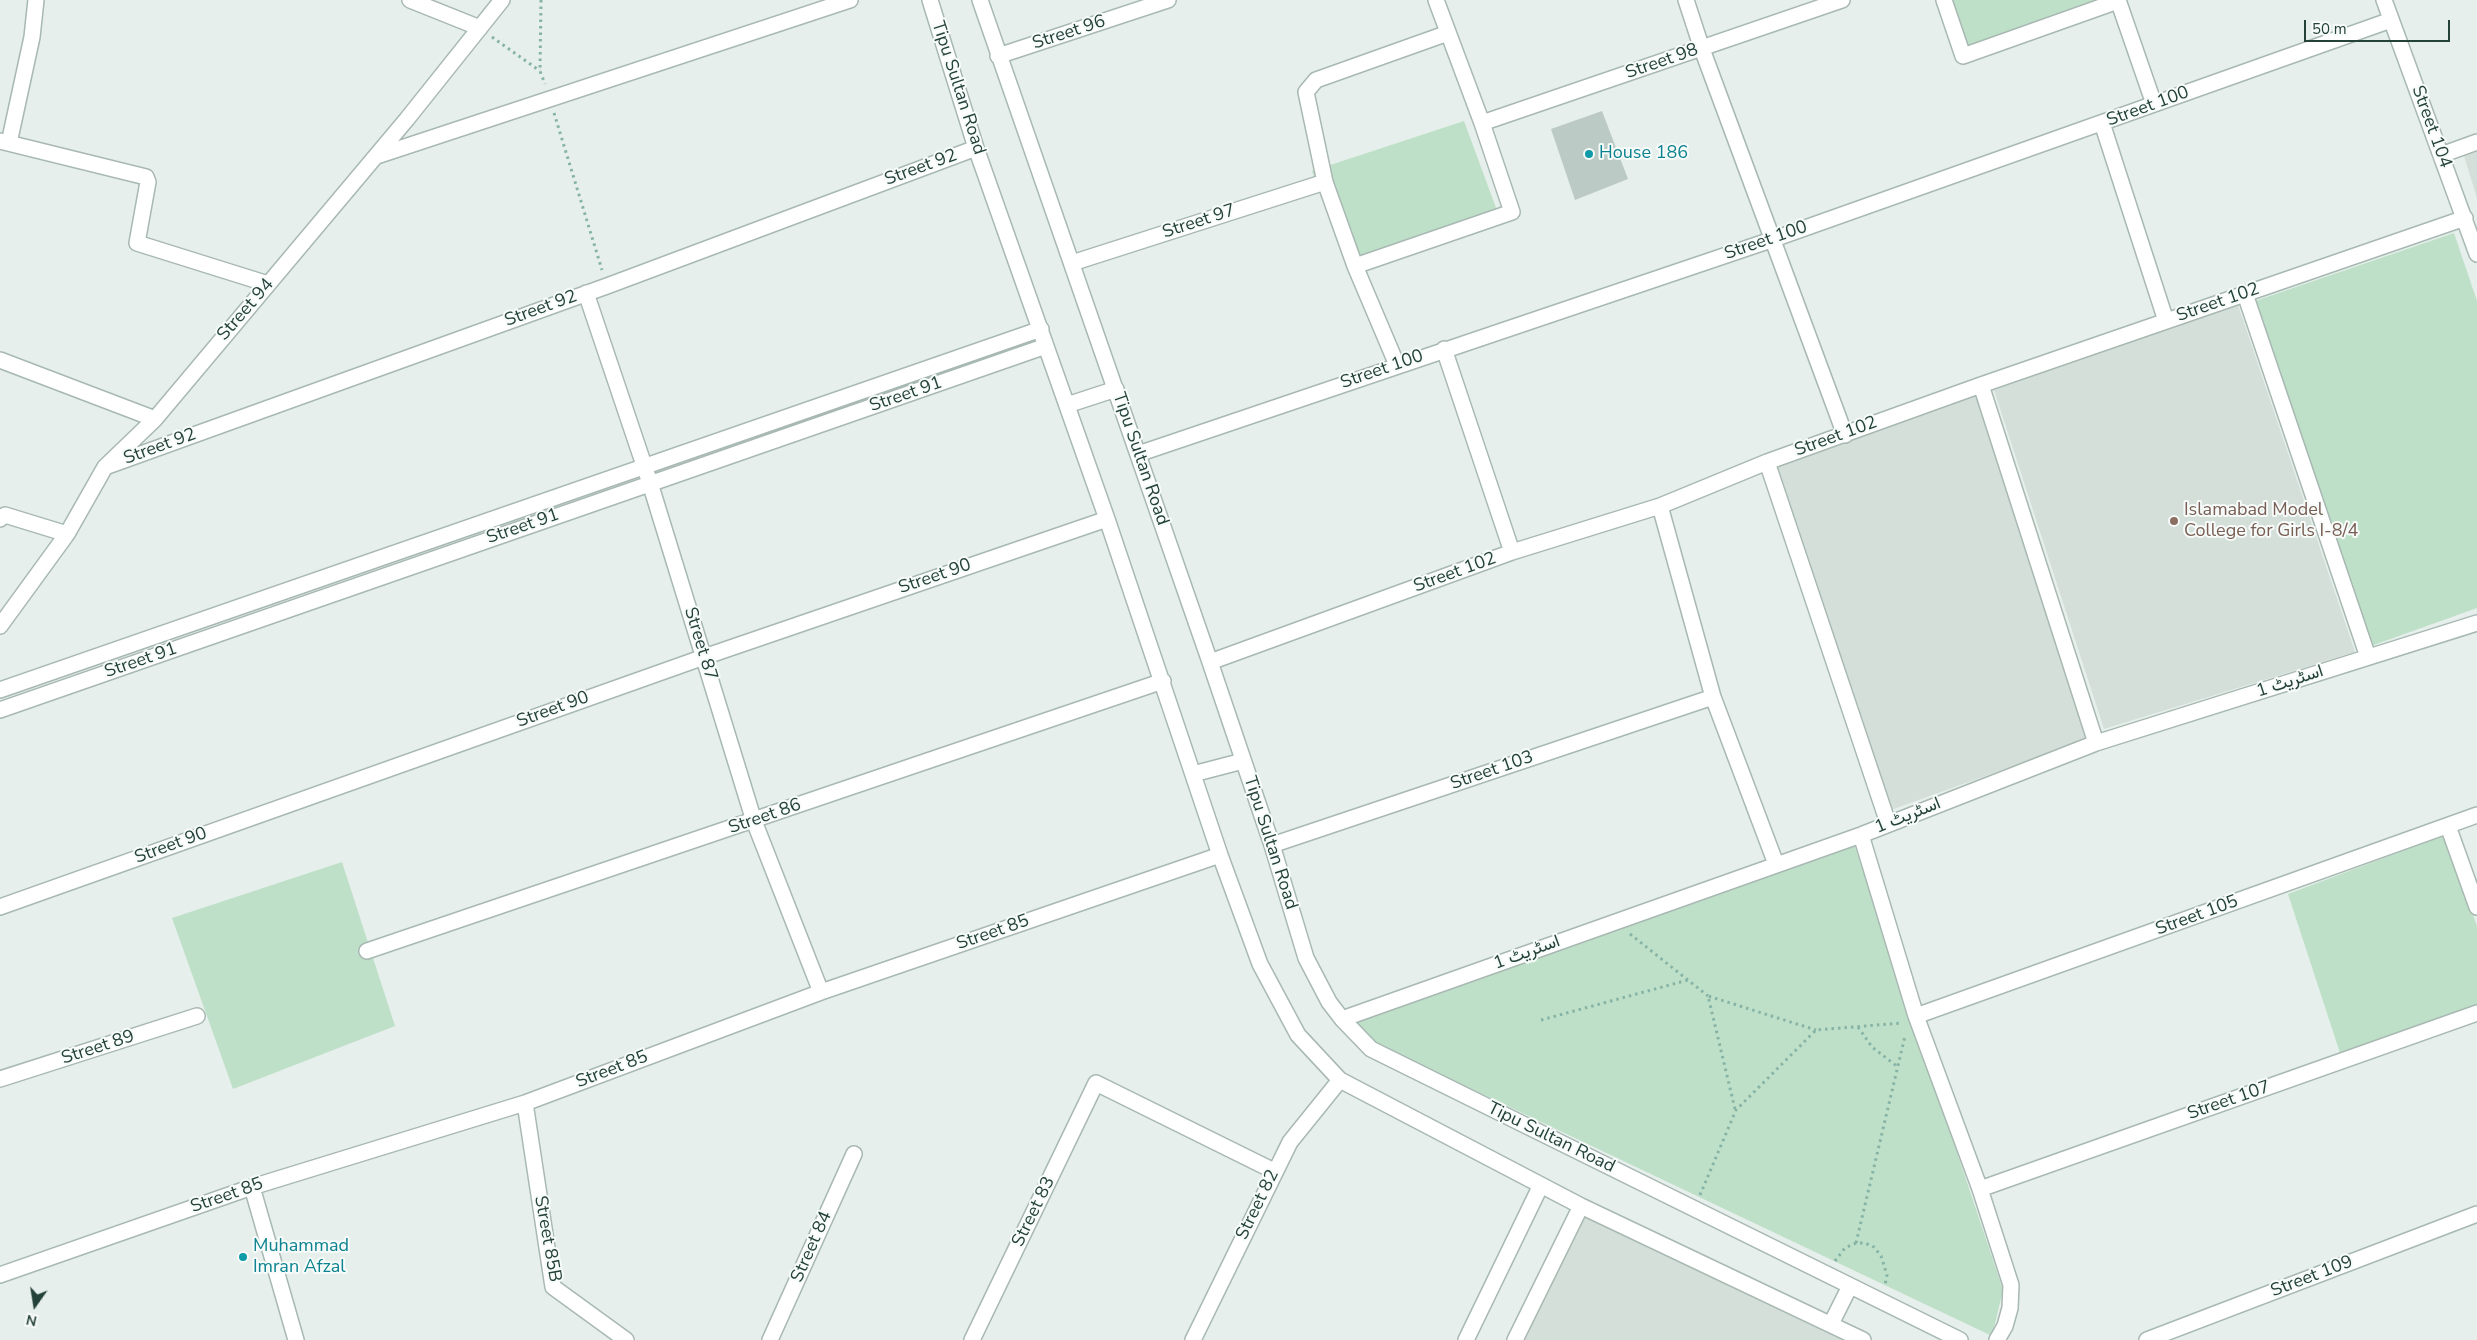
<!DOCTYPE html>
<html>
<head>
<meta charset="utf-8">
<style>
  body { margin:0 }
  #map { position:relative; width:2477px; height:1340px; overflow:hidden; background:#e6efeb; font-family:"Nunito Sans",sans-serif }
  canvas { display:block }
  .north { position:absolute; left:10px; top:1280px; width:50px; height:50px; -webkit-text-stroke:4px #f7fbf9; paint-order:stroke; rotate:193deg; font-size:14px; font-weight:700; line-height:20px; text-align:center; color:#24423a }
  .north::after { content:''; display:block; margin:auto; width:18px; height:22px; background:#24423a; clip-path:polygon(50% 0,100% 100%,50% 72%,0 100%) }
  .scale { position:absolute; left:2304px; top:20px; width:146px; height:22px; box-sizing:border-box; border:2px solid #24423a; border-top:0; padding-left:6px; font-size:15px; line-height:18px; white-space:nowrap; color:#24423a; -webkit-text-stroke:4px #f7fbf9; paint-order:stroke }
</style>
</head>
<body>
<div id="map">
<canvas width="2477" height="1340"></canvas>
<div class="north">N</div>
<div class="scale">50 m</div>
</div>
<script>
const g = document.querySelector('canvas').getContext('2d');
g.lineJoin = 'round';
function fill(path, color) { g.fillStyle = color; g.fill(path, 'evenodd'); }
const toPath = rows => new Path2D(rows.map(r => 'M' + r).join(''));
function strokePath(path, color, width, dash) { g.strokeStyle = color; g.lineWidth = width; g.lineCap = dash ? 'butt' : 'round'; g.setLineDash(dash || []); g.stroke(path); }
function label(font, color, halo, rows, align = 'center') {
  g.font = font + ' "Nunito Sans",Vazirmatn,sans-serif'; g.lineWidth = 4; g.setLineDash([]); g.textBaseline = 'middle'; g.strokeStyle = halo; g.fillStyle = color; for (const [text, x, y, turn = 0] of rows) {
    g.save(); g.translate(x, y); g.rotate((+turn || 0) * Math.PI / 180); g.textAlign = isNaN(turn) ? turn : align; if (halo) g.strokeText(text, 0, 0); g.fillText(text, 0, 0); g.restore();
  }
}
fill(toPath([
  [2477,151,2477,198,2464,156],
  [2238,305,2355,652,2104,729,1994,390],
  [1978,391,2088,739,1888,811,1763,465],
  [1581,1206,1863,1340,1514,1340]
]), '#d4dfda');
fill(toPath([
  [1949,0,2113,0,1966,51],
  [1464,121,1499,216,1347,267,1312,171],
  [2454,233,2477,301,2477,608,2371,646,2255,301],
  [2445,835,2477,926,2477,1007,2340,1053,2288,894],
  [1854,844,2003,1290,1992,1336,1379,1045,1354,1022],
  [342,862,395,1026,233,1089,172,918]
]), '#bfe0c8');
fill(toPath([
  [1602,111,1628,179,1575,200,1551,129]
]), '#bbcac4');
const minor = toPath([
  [410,0,480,28],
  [930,0,976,148,1107,519,1220,855,1260,964,1298,1035,1340,1080,1581,1206,1863,1340],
  [980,0,1210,662,1272,845,1306,958,1329,1002,1342,1019,1371,1049,1960,1340],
  [1686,0,1702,49,1845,435],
  [1944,0,1963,56,2118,1],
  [2118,0,2154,104],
  [2384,0,2477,254],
  [998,56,1168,0],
  [1482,123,1842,0],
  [2102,123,2166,321],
  [0,141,146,177,148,182,137,243,268,284],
  [9,143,32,37,36,0],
  [2441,155,2477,142],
  [377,156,850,0],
  [1072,263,1325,182],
  [1355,266,1512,212,1482,123,1436,0],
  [586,293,650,483,754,821,821,992],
  [2245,294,2368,657],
  [1444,349,1512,552],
  [0,360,155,419],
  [1397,365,1355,266,1325,182,1306,92,1316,80,1448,33],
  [1981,385,2096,743],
  [1067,405,1116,389],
  [1138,454,1774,239,2391,20],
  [1767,462,1888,823],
  [105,467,607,286,976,148],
  [1660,506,1713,697,1776,864],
  [0,519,5,515,67,534],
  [0,626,67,534,105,467,155,419,407,119,502,0],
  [1210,662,1512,552,1660,506,1767,462,1981,385,2465,218],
  [0,690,1041,329],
  [0,710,1046,346],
  [1193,774,1243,761],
  [2448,826,2477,907],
  [1861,835,1916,1016,1980,1189,2011,1285,2010,1308,2005,1326,1997,1340],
  [1272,845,1713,697],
  [0,907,704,657,1107,519],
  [367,951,1163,681],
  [1916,1016,2477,815],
  [1342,1019,1861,835,2096,743,2477,623],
  [0,1079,197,1016],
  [525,1103,553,1287,626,1340],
  [252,1187,296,1340],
  [1980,1189,2477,1013],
  [0,1275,252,1187,525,1103,821,992,1220,855],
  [1831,1324,1850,1286],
  [770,1340,854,1154],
  [972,1340,1096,1083,1274,1171],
  [1193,1340,1290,1142,1340,1080],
  [1466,1340,1541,1185],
  [1515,1340,1581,1206],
  [2147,1340,2477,1214]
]);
strokePath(minor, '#a8b8b2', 18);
strokePath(toPath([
  [541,0,540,71,545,84],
  [492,37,540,71],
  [554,113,602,270],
  [1630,934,1708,996],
  [1541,1020,1688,980],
  [1858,1027,1872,1047,1898,1067],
  [1735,1109,1708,996,1816,1030],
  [1700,1195,1736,1110,1816,1030,1902,1023],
  [1856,1243,1905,1036],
  [1835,1261,1845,1248,1856,1243,1865,1243,1874,1247,1881,1256,1887,1275,1885,1285]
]), '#86b3a5', 3, [2.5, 4]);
strokePath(minor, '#fff', 15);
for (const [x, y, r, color] of [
  [1589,154,5,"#0f9aa8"],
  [2174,521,5,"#8d6e63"],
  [243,1257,5,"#0f9aa8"]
]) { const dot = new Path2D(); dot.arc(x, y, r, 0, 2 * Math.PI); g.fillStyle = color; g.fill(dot); strokePath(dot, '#f7fbf9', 2); }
label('18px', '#24423a', '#f7fbf9', [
  ["Street 96",1069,33,-18],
  ["Street 98",1662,62,-19],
  ["Tipu Sultan Road",958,88,72],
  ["Street 100",2148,107,-20],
  ["Street 104",2431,127,70],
  ["Street 92",921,168,-20],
  ["Street 97",1199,222,-18],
  ["Street 100",1766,241,-19],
  ["Street 102",2218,303,-19],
  ["Street 92",541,309,-20],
  ["Street 94",246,310,-49],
  ["Street 100",1382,370,-19],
  ["Street 91",906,395,-19],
  ["Street 102",1836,437,-20],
  ["Street 92",160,447,-20],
  ["Tipu Sultan Road",1140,459,71],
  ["Street 91",523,527,-19],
  ["Street 102",1455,573,-20],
  ["Street 90",935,577,-19],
  ["Street 87",700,644,73],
  ["Street 91",141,661,-19],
  ["اسٹریٹ 1",2290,682,-18],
  ["Street 90",553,710,-20],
  ["Street 103",1492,771,-19],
  ["اسٹریٹ 1",1908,816,-22],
  ["Street 86",765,817,-19],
  ["Tipu Sultan Road",1270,843,72],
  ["Street 90",171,846,-20],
  ["Street 105",2197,916,-20],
  ["Street 85",993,933,-19],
  ["اسٹریٹ 1",1527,953,-20],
  ["Street 89",98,1048,-18],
  ["Street 85",612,1070,-21],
  ["Street 107",2229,1101,-19],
  ["Tipu Sultan Road",1551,1138,26],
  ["Street 85",227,1196,-19],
  ["Street 82",1258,1205,-64],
  ["Street 83",1034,1212,-64],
  ["Street 85B",547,1239,80],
  ["Street 84",812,1247,-66],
  ["Street 109",2312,1277,-21]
]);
label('18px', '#0d838f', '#f7fbf9', [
  ["House 186",1599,154],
  ["Muhammad",253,1247],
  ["Imran Afzal",253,1268]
], 'left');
label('18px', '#785e54', '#f7fbf9', [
  ["Islamabad Model",2184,511],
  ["College for Girls I-8/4",2184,532]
], 'left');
</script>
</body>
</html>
